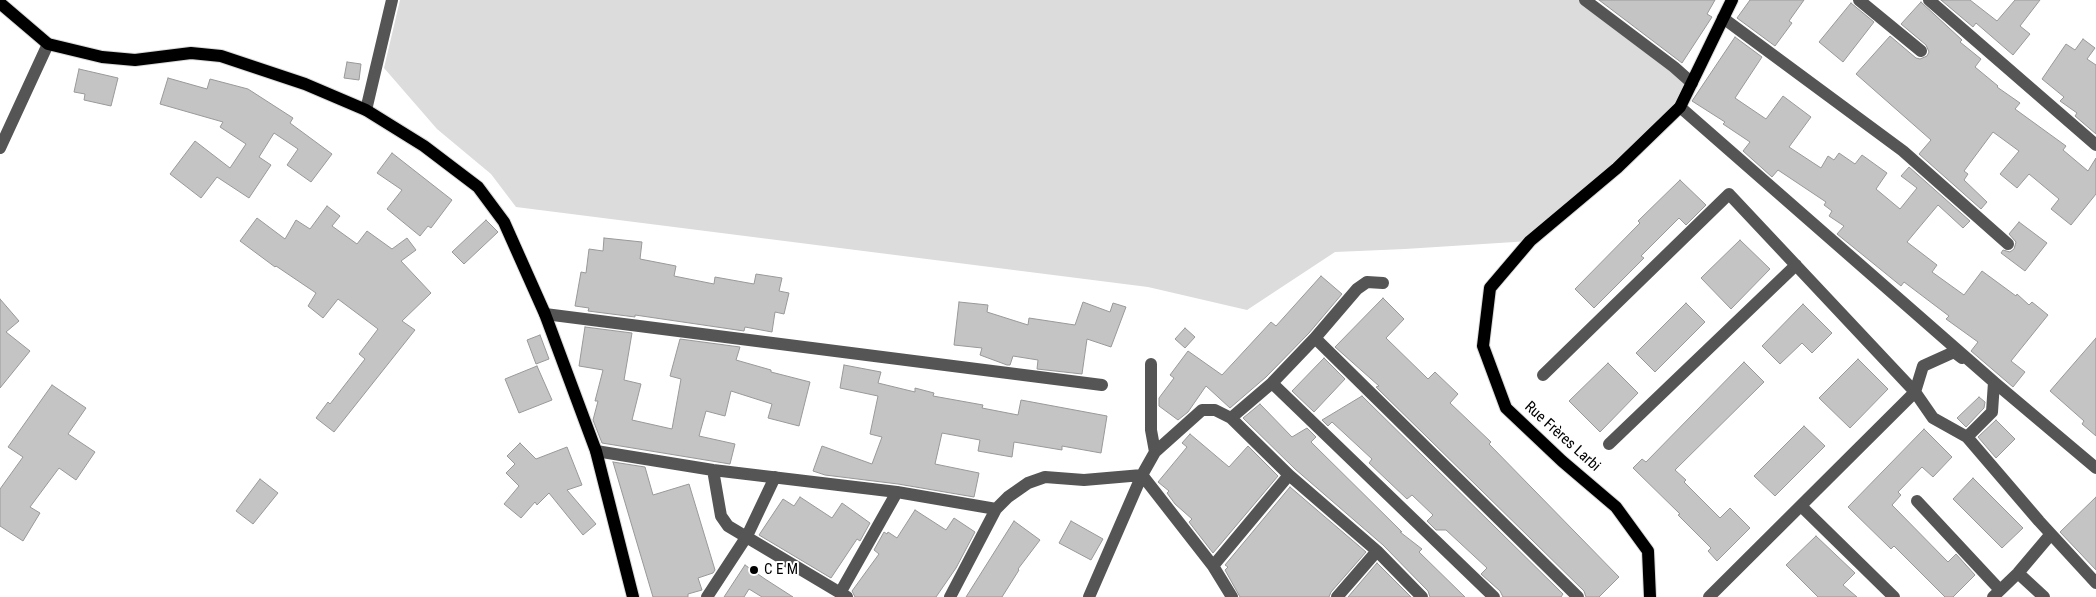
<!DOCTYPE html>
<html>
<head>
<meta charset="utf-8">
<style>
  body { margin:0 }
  canvas { display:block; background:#fff }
</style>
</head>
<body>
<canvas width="2096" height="597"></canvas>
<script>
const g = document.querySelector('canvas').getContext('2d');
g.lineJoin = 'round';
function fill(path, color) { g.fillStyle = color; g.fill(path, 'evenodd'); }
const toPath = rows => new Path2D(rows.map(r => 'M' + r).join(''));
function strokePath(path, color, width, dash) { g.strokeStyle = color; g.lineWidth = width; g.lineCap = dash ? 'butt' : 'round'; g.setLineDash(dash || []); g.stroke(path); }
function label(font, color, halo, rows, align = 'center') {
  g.font = font + ' "Roboto Condensed",sans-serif'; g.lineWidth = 4; g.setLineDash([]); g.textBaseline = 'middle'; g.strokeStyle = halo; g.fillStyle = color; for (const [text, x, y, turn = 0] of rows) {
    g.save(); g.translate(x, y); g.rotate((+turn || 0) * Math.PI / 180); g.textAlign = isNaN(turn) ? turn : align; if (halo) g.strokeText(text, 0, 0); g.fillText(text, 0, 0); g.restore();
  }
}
fill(toPath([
  [400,0,1583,0,1692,83,1680,107,1530,241,1405,249,1335,252,1247,310,1148,287,516,207,491,174,437,129,384,68]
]), '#dcdcdc');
const building = toPath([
  [1599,0,1715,0,1707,14,1712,17,1682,63,1599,0],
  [1750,0,1804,0,1789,21,1792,23,1775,46,1737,18,1750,0],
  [1941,0,1970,0,1997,21,2015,0,2040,0,2020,26,2030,34,2013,55,1976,23,1973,27,1941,0],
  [1921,2,1962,40,1960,42,1981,59,1975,67,1998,86,1997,87,2020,103,2015,109,2066,146,2063,150,2088,171,2096,158,2096,194,2071,225,2051,209,2059,199,2029,174,2017,188,2000,174,2019,151,1993,132,1964,171,1968,174,1964,180,1987,202,1981,209,1919,154,1931,140,1856,74,1890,36,1916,58,1920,59,1927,56,1929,52,1926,45,1901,24,1921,2],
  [1851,3,1874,22,1843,62,1819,42,1851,3],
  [1735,37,1762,57,1735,98,1766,119,1783,96,1811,117,1789,147,1821,168,1828,156,1834,160,1839,153,1855,164,1862,155,1887,173,1876,189,1900,209,1917,188,1901,176,1909,167,1970,221,1963,228,1938,205,1907,242,1937,265,1932,272,1964,295,1982,271,2016,296,2017,294,2029,305,2032,302,2048,315,2011,361,2025,372,2013,387,1971,351,1978,342,1946,319,1949,316,1904,282,1901,286,1837,234,1844,226,1829,216,1832,211,1824,205,1826,202,1778,170,1772,177,1743,151,1750,142,1723,124,1725,122,1692,101,1735,37],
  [2083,39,2095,48,2087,59,2096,65,2096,134,2075,116,2077,113,2060,101,2064,97,2042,79,2066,44,2075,50,2083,39],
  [347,62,361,64,359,80,344,78,347,62],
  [79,69,118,78,111,106,84,100,85,94,74,92,79,69],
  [168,78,207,89,210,79,248,89,293,118,290,123,332,154,311,182,287,165,298,149,274,133,259,157,271,165,249,198,217,177,201,198,170,174,195,141,230,168,246,144,220,127,223,122,160,104,168,78],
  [392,153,452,200,431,228,428,226,420,236,387,209,402,190,377,173,392,153],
  [1680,180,1706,205,1686,225,1679,218,1641,256,1644,258,1594,308,1575,289,1640,223,1638,221,1680,180],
  [327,206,340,216,332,226,357,244,367,231,392,249,407,238,416,250,401,261,431,293,402,321,415,330,334,432,316,418,328,402,330,404,365,359,359,354,378,329,338,299,323,318,308,306,316,293,276,266,275,267,240,241,257,218,285,239,296,220,310,229,327,206],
  [486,220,498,232,464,264,452,252,486,220],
  [2019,222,2047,243,2025,271,2001,253,2003,250,2010,252,2014,249,2016,242,2009,234,2019,222],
  [604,238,642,242,640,259,676,266,674,276,714,284,715,277,754,284,756,274,782,278,779,291,789,293,784,314,775,312,772,332,745,327,744,331,635,315,635,317,588,311,589,308,575,306,581,272,586,273,589,249,603,251,604,238],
  [1740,240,1770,269,1731,309,1701,278,1740,240],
  [1321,276,1342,294,1309,333,1266,377,1230,408,1206,386,1188,412,1178,420,1159,406,1159,398,1174,378,1170,375,1188,351,1222,375,1271,322,1276,326,1321,276],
  [1383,298,1404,319,1386,338,1428,379,1435,372,1458,394,1450,403,1491,442,1489,444,1619,577,1599,597,1586,597,1584,591,1376,387,1379,386,1335,347,1383,298],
  [0,299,19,321,6,332,30,351,0,388,0,299],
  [959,302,988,305,987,312,1028,325,1029,318,1075,325,1083,302,1110,312,1113,303,1126,307,1111,347,1087,339,1082,374,1037,369,1038,360,1013,356,1010,365,1007,365,980,355,982,348,954,345,959,302],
  [1686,303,1705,322,1655,372,1636,353,1686,303],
  [1803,304,1832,333,1812,353,1802,343,1780,364,1762,346,1803,304],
  [585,327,632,333,624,380,641,384,632,420,672,429,681,379,670,376,680,339,740,347,736,360,771,370,771,372,810,382,799,426,768,418,772,404,731,391,725,416,706,411,699,436,735,444,730,464,602,443,593,420,598,401,595,401,603,370,579,366,585,327],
  [1185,328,1195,337,1185,348,1175,339,1185,328],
  [540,335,549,359,536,364,527,340,540,335],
  [2096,338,2096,436,2082,424,2084,421,2050,391,2096,338],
  [1324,358,1345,379,1314,412,1292,391,1324,358],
  [1858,359,1888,389,1850,428,1819,398,1858,359],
  [1744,362,1764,382,1675,470,1686,480,1684,482,1720,518,1730,508,1750,528,1717,561,1708,551,1711,548,1678,515,1680,514,1633,468,1642,459,1646,462,1744,362],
  [1608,363,1638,393,1600,432,1569,401,1608,363],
  [844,365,881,372,878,383,915,392,915,388,934,393,933,396,983,405,982,408,1018,415,1021,400,1107,416,1101,453,1062,446,1062,450,1014,442,1012,457,978,451,980,440,942,433,935,464,979,473,974,497,898,484,825,475,813,471,822,446,872,464,882,437,870,434,878,396,840,388,844,365],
  [537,366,552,400,519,413,505,379,537,366],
  [52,385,86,408,68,434,95,452,76,480,59,468,30,507,40,513,23,541,0,526,0,489,23,457,8,447,52,385],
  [1362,396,1563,594,1561,597,1503,597,1500,591,1481,574,1487,568,1446,530,1436,530,1427,521,1433,515,1412,495,1407,499,1369,463,1372,459,1332,422,1328,426,1322,420,1362,396],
  [1979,397,1985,402,1984,408,1966,427,1957,418,1979,397],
  [1260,404,1292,437,1307,428,1316,437,1311,442,1402,532,1400,532,1422,549,1419,552,1465,597,1430,597,1428,591,1383,545,1295,469,1243,418,1260,404],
  [1996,420,2015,439,1996,458,1978,437,1996,420],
  [1804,426,1825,446,1775,496,1754,476,1804,426],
  [1924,429,1952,457,1933,477,1922,467,1898,492,1901,495,1892,505,1948,562,1956,554,1975,575,1953,597,1945,597,1894,546,1891,549,1848,507,1924,429],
  [1190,434,1229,467,1248,446,1278,476,1213,553,1189,522,1192,519,1175,504,1167,493,1169,491,1158,482,1187,447,1182,443,1190,434],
  [520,443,536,459,567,447,582,485,567,490,596,524,583,535,549,493,537,505,535,502,521,518,504,504,519,486,506,473,515,464,507,456,520,443],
  [613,462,645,467,653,495,689,484,715,570,713,573,698,578,702,590,688,594,688,597,653,597,613,462],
  [1973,478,2023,528,2002,548,1953,499,1973,478],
  [260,479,278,493,253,524,236,511,260,479],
  [1290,487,1366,552,1331,592,1329,597,1240,597,1225,570,1228,567,1225,565,1290,487],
  [800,497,832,518,842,503,870,523,860,541,857,539,831,578,759,535,783,499,794,506,800,497],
  [2096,497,2096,570,2060,532,2096,497],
  [915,510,946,530,954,518,975,532,956,568,936,597,855,597,852,591,879,554,874,550,884,532,887,534,888,532,897,538,915,510],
  [1014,521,1040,540,1018,569,1019,570,1002,597,966,597,1014,521],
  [1071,521,1103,539,1091,560,1059,543,1071,521],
  [1816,536,1855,573,1843,585,1857,597,1818,597,1786,565,1816,536],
  [1377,563,1411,597,1348,597,1377,563],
  [745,565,765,579,793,597,762,597,749,589,744,597,724,597,745,565]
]);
fill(building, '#c4c4c4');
strokePath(building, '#999', 1);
const major = toPath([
  [0,3,48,44,102,57,135,60,191,53,221,56,305,84,366,110,424,146,478,187,504,222,545,314,596,451,633,597],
  [1650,597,1648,551,1616,507,1562,461,1506,408,1483,346,1490,288,1530,241,1617,168,1680,107,1732,0]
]);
strokePath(major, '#dbdbdb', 14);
strokePath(toPath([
  [1585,0,1674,67,1692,83],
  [1859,0,1921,51],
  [1929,0,2096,145],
  [1723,18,1903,151,2008,244],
  [1680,107,1994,382],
  [366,110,392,0],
  [0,148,48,44],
  [545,314,1102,385],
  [1315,338,1578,597],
  [1151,364,1151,430,1155,452],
  [1543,375,1729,194,1915,392,1933,418,1967,437,2039,521,2096,583],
  [1272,383,1494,597],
  [1231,418,1272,383,1315,338,1357,289,1367,282,1383,283],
  [1967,437,1992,412,1994,382,2096,468],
  [1609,444,1796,265],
  [596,451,713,470,897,492,996,509,1008,497,1028,483,1045,477,1084,480,1142,475,1089,597],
  [713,470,721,516,728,526,847,597],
  [1917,501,2000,590],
  [1801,506,1894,597],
  [1213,566,1289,475],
  [2018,573,2044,597],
  [840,593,897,492],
  [707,597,747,536,775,477],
  [950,597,996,509],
  [1232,597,1213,566,1142,475,1155,452,1202,410,1215,410,1231,418,1289,475,1377,551,1422,597],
  [1337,597,1377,551],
  [1709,597,1915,392,1923,366,1954,352,1962,358],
  [1993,597,2018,573,2051,534]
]), '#555', 12);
strokePath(major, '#000', 12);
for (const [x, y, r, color] of [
  [754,570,5,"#000"]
]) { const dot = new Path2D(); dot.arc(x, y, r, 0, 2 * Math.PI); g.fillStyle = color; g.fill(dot); strokePath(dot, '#fff', 2); }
label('15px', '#000', '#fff', [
  ["Rue Frères Larbi",1562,437,42]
]);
label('15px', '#000', '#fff', [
  ["C E M",764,570]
], 'left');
</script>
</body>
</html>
